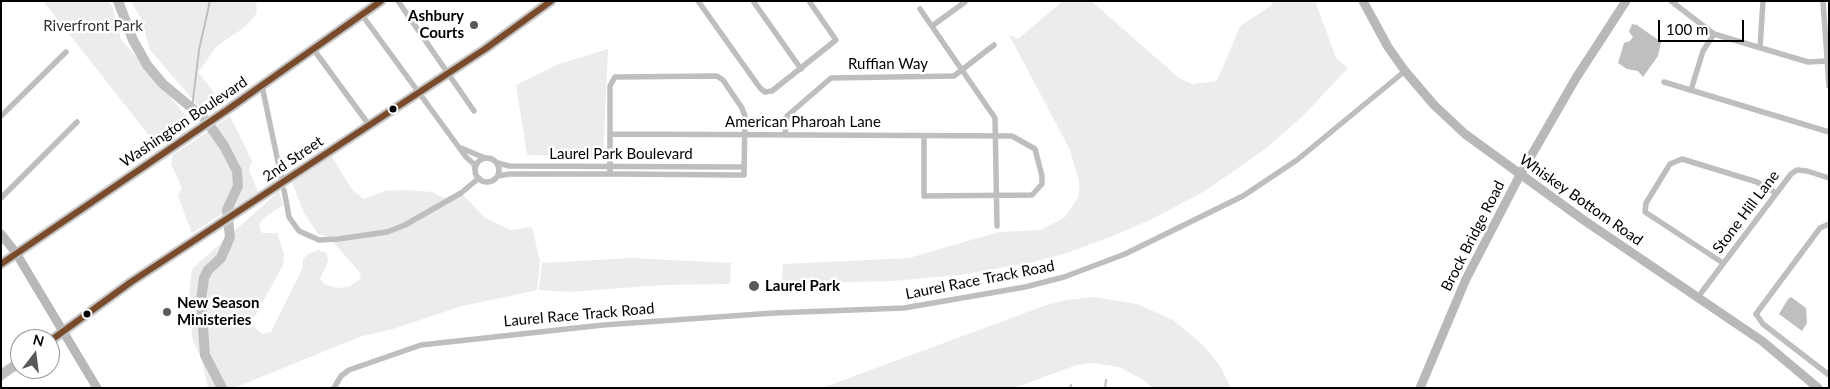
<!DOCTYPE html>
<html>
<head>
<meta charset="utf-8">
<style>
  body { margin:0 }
  #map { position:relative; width:1830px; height:389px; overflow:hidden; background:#fff; font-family:Lato,sans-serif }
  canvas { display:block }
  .frame { position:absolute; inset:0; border:2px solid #000; pointer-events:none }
  .north { position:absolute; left:10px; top:329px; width:50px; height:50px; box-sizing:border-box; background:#fff; border:1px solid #999; border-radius:50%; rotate:15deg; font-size:14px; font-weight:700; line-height:20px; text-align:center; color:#000 }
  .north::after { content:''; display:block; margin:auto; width:18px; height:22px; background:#595959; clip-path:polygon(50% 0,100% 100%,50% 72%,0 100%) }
  .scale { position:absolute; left:1658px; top:20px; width:86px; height:22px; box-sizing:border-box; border:2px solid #000; border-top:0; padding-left:6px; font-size:15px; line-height:18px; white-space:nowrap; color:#000; -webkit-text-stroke:4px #fff; paint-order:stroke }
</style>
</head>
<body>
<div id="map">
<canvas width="1830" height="389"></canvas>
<div class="frame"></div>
<div class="north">N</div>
<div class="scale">100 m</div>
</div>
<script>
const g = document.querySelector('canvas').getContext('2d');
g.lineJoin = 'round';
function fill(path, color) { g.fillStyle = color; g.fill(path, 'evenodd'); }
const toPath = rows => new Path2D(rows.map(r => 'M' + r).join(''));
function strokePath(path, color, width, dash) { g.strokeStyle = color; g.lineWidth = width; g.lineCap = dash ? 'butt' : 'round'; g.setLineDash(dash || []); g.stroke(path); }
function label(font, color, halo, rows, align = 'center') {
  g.font = font + ' Lato,sans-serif'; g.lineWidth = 5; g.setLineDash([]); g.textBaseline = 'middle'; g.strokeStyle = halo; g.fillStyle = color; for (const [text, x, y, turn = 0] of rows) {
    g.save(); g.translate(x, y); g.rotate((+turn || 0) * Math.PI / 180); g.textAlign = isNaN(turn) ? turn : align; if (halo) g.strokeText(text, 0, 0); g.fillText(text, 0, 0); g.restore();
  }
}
fill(toPath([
  [43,1,107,1,112,6,121,39,193,124,159,148],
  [130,1,256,1,257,13,245,27,217,46,198,72,223,104,206,115,150,50,141,18],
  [1063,1,1091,1,1179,78,1192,84,1217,81,1240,26,1272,5,1273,1,1315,1,1336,58,1348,68,1302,117,1265,149,1205,191,1152,219,1115,235,1067,253,1029,263,960,275,893,281,782,284,783,264,909,258,999,232,1041,230,1065,217,1079,196,1079,180,1069,148,1009,35,1018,39],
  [608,49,603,156,527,155,516,85,559,64],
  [230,116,252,161,249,170,258,192,192,233,178,196,182,188,171,164,173,155],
  [331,155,353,191,364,199,384,191,406,190,432,192,444,198,461,193,485,218,511,230,532,227,540,261,537,290,459,307,393,329,362,336,234,388,208,388,202,361,192,337,191,318,187,313,192,269,279,191,283,205,265,217,259,225,262,233,277,233,284,254,283,265,252,322,256,329,262,334,271,332,303,267,303,259,308,254,318,250,327,253,328,261,320,279,324,284,336,288,348,287,359,280,361,274,329,237,318,234,304,213,292,182],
  [631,258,731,263,730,284,661,285,569,292,539,290,542,263],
  [1093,297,1137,304,1173,320,1203,345,1220,366,1231,388,1153,388,1142,379,1119,367,1091,363,1077,365,1014,388,822,388,1041,307,1061,301]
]), '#ececec');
fill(toPath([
  [1632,24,1637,25,1661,42,1658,56,1643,77,1638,71,1627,69,1618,63,1624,43,1630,41,1633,37,1629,32],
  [1791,297,1806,308,1807,323,1802,331,1779,314,1788,299]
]), '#bfbfbf');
strokePath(toPath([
  [192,108,199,50,210,1],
  [1070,388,1071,385],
  [1105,388,1106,380]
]), '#bfbfbf', 2);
strokePath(toPath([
  [118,1,133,40,147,65,163,84,205,119,224,146,237,171,238,186,227,210,230,237,221,258,208,270,204,278,201,300,205,355,222,388]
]), '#bfbfbf', 10);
const primary = toPath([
  [1,264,227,110,381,1],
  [50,341,131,282,485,49,551,1],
  [1,375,20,362]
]);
strokePath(primary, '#dbdbdb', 11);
strokePath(toPath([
  [398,1,474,111],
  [698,1,760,88,765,92,772,91,836,40,809,1],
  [753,1,801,69],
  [1671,1,1714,34,1808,62,1827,61],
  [1823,1,1829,86],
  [920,9,995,118,997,226],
  [362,15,466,157,474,164,475,169],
  [932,26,965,2],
  [1760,48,1763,1],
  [314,50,369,125],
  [1664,82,1829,132],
  [262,86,281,176],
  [1691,90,1703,51,1714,34],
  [1,116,66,52],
  [610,134,1012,136,1035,149,1042,176,1042,184,1032,195,924,196,924,136],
  [785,135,787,116,831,78,954,76,994,45],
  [461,148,485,158],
  '475 170a12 12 0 1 1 24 0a12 12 0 1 1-24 0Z',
  [498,163,509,166,744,167],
  [498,176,509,174,619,174,736,175,744,175,745,116,742,108,723,80,717,76,615,77,610,86,610,174],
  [284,190,289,217,299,231,319,240,338,239,387,232,405,225,461,193,479,178],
  [1,198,77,122],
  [1829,224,1820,228,1756,314,1763,324,1829,375],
  [1723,263,1645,212,1646,203,1670,164,1682,159,1757,182,1776,193],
  [1698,297,1791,174,1797,170,1807,171,1829,178],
  [334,388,341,376,349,370,421,345,603,325,774,313,904,308,1025,287,1064,277,1125,254,1243,196,1297,160,1405,71]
]), '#bebebe', 5.5);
strokePath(toPath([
  [1363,1,1388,47,1405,71,1434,105,1465,134,1585,221,1762,341,1818,388],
  [1,234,16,253,97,388],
  [1420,388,1466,279,1520,175,1576,78,1626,1]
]), '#b8b8b8', 9);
strokePath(primary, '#bebebe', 9);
strokePath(toPath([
  [1,264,227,110,381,1],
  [50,341,131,282,485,49,551,1]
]), '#7a4b2a', 6);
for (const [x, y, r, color] of [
  [474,25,5,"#595959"],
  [393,109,4.5,"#000"],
  [754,286,6,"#595959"],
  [167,312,5,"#595959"],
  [87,314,4.5,"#000"]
]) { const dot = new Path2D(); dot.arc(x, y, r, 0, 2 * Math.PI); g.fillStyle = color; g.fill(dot); strokePath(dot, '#fff', 2); }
label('bold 15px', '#000', '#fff', [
  ["Ashbury",464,16,"right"],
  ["Courts",464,33,"right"],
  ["Laurel Park",765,286],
  ["New Season",177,303],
  ["Ministeries",177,320]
], 'left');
label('15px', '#333', '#fff', [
  ["Riverfront Park",93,26]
]);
label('15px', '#000', '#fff', [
  ["Ruffian Way",888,64],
  ["Washington Boulevard",184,122,-34],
  ["American Pharoah Lane",803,122],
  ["Laurel Park Boulevard",621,154],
  ["2nd Street",293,159,-34],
  ["Whiskey Bottom Road",1581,200,35],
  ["Stone Hill Lane",1746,212,-53],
  ["Brock Bridge Road",1473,236,-63],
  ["Laurel Race Track Road",980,280,-11],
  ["Laurel Race Track Road",579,315,-5]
]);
</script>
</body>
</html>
